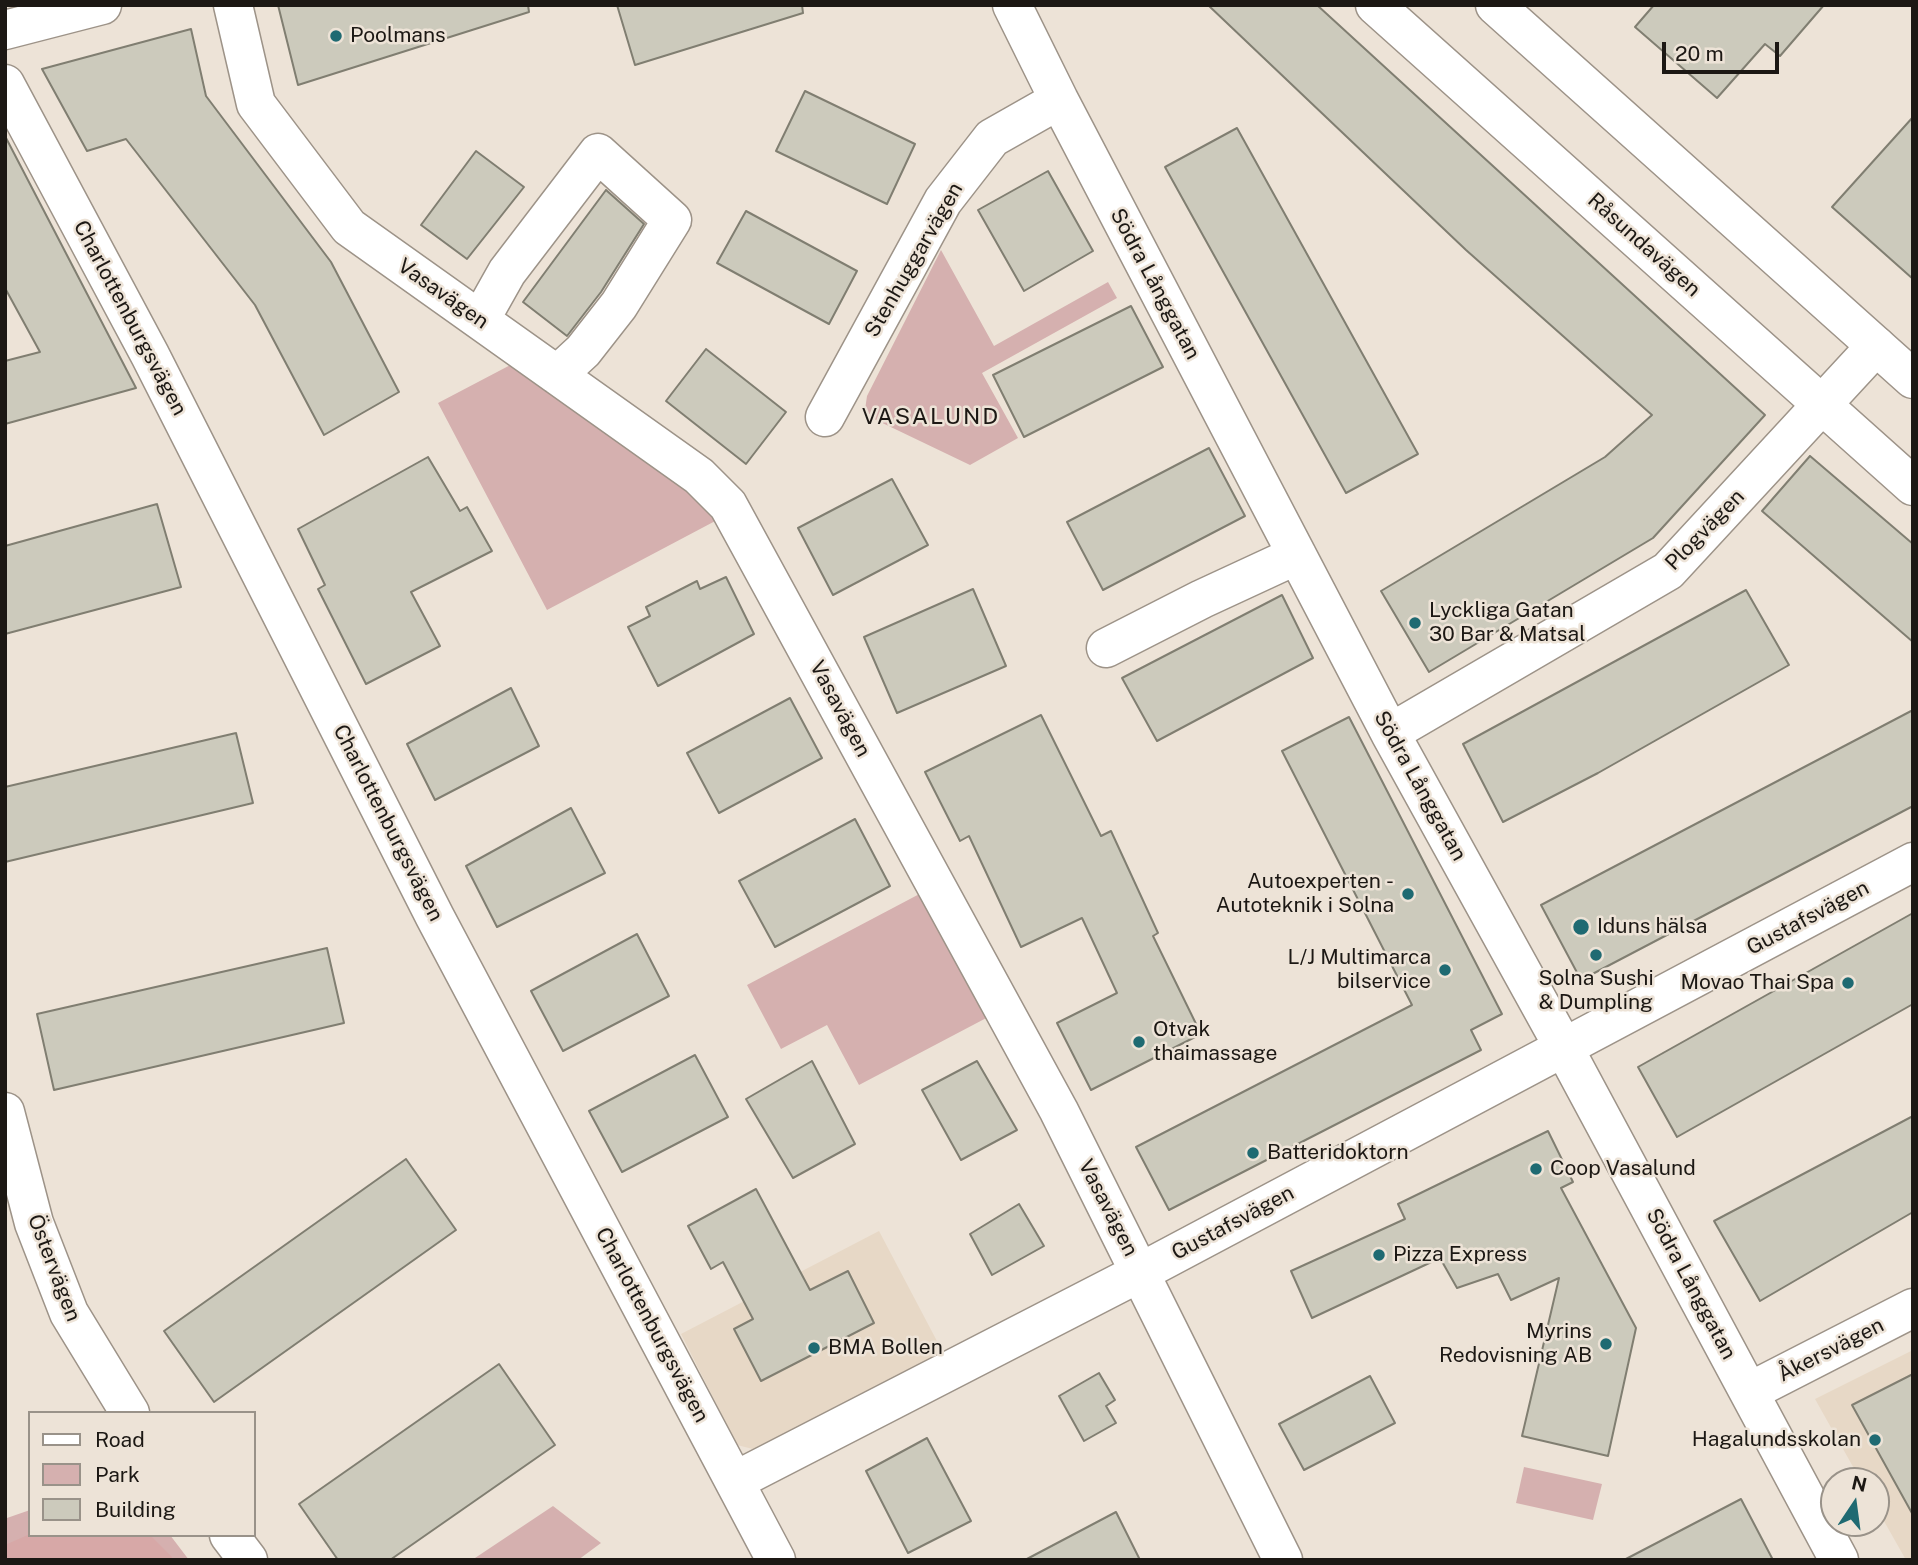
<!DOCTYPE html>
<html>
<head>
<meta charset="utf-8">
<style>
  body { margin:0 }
  #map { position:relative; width:1918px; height:1565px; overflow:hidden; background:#ede3d7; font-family:"Public Sans",sans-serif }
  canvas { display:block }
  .frame { position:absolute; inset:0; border:7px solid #1c1814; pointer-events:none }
  .legend { position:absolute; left:28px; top:1411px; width:228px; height:126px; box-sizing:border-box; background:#ede3d7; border:2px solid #999289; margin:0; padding:9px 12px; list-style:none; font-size:21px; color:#1c1814 }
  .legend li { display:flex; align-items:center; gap:14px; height:35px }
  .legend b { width:35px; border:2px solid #999289 }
  .north { position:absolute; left:1820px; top:1467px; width:70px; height:70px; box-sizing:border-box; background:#ede3d7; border:2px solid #999289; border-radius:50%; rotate:13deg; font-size:19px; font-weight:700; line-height:28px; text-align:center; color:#1c1814 }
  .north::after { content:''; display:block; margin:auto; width:24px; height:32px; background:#1f6a72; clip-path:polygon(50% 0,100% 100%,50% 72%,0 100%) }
  .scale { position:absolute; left:1662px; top:42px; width:117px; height:32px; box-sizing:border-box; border:4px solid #1c1814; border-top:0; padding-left:9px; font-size:21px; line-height:24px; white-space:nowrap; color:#1c1814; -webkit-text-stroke:5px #ede3d7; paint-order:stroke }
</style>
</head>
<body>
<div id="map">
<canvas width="1918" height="1565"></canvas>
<div class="frame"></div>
<ul class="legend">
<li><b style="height:9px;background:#fff"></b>Road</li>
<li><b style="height:19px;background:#d5b0af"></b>Park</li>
<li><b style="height:19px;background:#cccabc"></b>Building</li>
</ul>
<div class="north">N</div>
<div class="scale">20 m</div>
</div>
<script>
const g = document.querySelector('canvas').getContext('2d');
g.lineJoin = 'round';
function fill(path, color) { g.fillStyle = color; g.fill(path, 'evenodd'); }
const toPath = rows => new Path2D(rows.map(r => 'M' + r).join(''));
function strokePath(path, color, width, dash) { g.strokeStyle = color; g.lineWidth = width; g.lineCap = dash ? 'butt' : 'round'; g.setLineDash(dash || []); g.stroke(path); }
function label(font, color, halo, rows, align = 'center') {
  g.font = font + ' "Public Sans",sans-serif'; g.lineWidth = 5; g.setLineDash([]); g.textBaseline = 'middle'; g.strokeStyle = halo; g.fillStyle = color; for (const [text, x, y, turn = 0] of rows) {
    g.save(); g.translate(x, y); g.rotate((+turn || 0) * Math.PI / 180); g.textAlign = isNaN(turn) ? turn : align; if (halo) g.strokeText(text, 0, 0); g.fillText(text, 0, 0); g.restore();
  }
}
fill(toPath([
  [879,1231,948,1362,761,1451,737,1445,681,1334],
  [1913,1350,1913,1560,1906,1560,1876,1507,1876,1481,1861,1481,1815,1399]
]), '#e7d8c6');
fill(toPath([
  [941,250,994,346,1108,282,1117,298,982,373,1018,438,970,465,872,418,865,410,867,396],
  [518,361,706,494,719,519,547,610,438,403],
  [927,890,992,1015,859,1085,827,1025,781,1049,747,985],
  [1524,1467,1602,1484,1593,1520,1516,1503],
  [553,1506,601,1543,578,1560,472,1560],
  [30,1510,30,1535,170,1535,189,1560,5,1560,5,1515,7,1518]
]), '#d5b0af');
fill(toPath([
  [30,1534,150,1535,172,1557,171,1560,5,1560,5,1545]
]), '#d7a8a7');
const building = toPath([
  [278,5,528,5,529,12,298,85,278,5],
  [617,5,802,5,803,13,635,65,617,5],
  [1208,5,1317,5,1765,415,1653,538,1429,672,1381,591,1605,457,1652,415,1466,250,1208,5],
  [1654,5,1824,5,1780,56,1765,44,1717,98,1635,27,1654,5],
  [191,29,206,96,331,262,399,392,324,435,255,305,126,139,87,151,42,69,191,29],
  [805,91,915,144,887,204,776,151,805,91],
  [1913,117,1913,279,1832,207,1913,117],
  [1237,128,1418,454,1346,493,1165,167,1237,128],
  [5,136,136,388,5,424,5,361,40,352,5,288,5,136],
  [476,151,524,187,467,259,421,225,476,151],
  [1048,171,1093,251,1024,291,978,210,1048,171],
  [606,190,644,224,601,292,567,336,523,302,606,190],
  [746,211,857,271,829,324,717,263,746,211],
  [1131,306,1163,367,1024,437,993,375,1131,306],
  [706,349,786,412,746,464,666,401,706,349],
  [1209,448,1245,516,1103,590,1067,522,1209,448],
  [1810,456,1913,544,1913,642,1762,511,1810,456],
  [428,457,460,511,467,507,492,551,411,592,440,646,366,684,318,589,325,585,298,529,428,457],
  [892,479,928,545,833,595,798,528,892,479],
  [157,504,181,587,5,634,5,546,157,504],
  [726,577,754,634,658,686,628,627,650,616,646,607,697,581,700,589,726,577],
  [973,589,1006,666,897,713,864,637,973,589],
  [1746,590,1789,665,1598,773,1503,822,1463,744,1746,590],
  [1282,595,1313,658,1157,741,1122,678,1282,595],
  [511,688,539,746,435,800,407,744,511,688],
  [790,698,822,758,719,813,687,753,790,698],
  [1913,710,1913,806,1581,980,1541,905,1913,710],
  [1041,715,1101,836,1111,831,1158,933,1153,936,1201,1034,1091,1090,1057,1023,1117,993,1082,918,1021,947,969,836,960,841,925,772,1041,715],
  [1349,717,1502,1014,1471,1030,1481,1050,1169,1210,1136,1147,1412,1005,1282,751,1349,717],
  [236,733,253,803,5,862,5,787,236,733],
  [571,808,605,873,497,927,466,866,571,808],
  [855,819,890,886,775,947,739,881,855,819],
  [1913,913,1913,1004,1677,1137,1638,1067,1913,913],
  [637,934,669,996,563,1051,531,991,637,934],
  [327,948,344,1023,54,1090,37,1014,327,948],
  [695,1055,728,1117,622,1172,589,1111,695,1055],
  [812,1061,855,1144,793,1178,746,1099,812,1061],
  [977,1061,1017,1130,961,1160,922,1090,977,1061],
  [1913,1116,1913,1212,1760,1301,1714,1221,1913,1116],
  [1548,1131,1573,1182,1561,1188,1636,1328,1608,1456,1522,1436,1559,1278,1511,1300,1498,1274,1457,1288,1440,1258,1312,1318,1291,1271,1405,1219,1398,1204,1548,1131],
  [406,1159,456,1230,214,1402,164,1331,406,1159],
  [756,1189,810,1290,848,1271,874,1323,761,1381,734,1329,753,1319,723,1262,711,1269,688,1226,756,1189],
  [1019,1204,1044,1246,992,1275,970,1234,1019,1204],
  [499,1364,555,1445,390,1560,338,1560,299,1504,499,1364],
  [1099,1373,1115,1400,1106,1406,1116,1423,1084,1441,1059,1396,1099,1373],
  [1913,1374,1913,1515,1852,1405,1913,1374],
  [1370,1376,1395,1423,1304,1470,1279,1424,1370,1376],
  [927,1438,971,1521,908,1553,866,1471,927,1438],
  [1741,1499,1773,1560,1624,1560,1741,1499],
  [1116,1512,1140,1560,1025,1560,1116,1512]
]);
fill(building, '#cccabc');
strokePath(building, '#807e71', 2);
const street = toPath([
  [233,5,256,104,349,227,699,476,728,505,1059,1111,1283,1560],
  [1012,5,1059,100,1390,733,1564,1048,1839,1560],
  [5,84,150,355,435,917,776,1560],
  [480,320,507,272,598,153,672,220,619,305,583,351,557,375],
  [825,417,943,201,992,138,1059,100],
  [1106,648,1202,599,1297,555],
  [1390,733,1668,571,1876,346],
  [5,1112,34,1223,69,1313,130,1413],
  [1749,1392,1913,1308],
  [735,1481,1141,1272,1913,862],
  [229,1535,248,1560]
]);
const secondary = toPath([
  [1375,5,1913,486],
  [1495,5,1913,379],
  [5,30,102,5]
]);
strokePath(street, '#9d9388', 41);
strokePath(secondary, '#9d9388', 41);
strokePath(street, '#fff', 38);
strokePath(secondary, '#fff', 38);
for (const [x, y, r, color] of [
  [336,36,7,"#1f6a72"],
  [1415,623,7,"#1f6a72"],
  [1408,894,7,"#1f6a72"],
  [1581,927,9,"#1f6a72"],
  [1596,955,7,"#1f6a72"],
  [1445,970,7,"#1f6a72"],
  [1848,983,7,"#1f6a72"],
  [1139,1042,7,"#1f6a72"],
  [1253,1153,7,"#1f6a72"],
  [1536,1169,7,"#1f6a72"],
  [1379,1255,7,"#1f6a72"],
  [1606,1344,7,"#1f6a72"],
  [814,1348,7,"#1f6a72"],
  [1875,1440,7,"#1f6a72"]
]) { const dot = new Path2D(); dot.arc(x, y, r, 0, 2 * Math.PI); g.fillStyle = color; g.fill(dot); strokePath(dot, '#ede3d7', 2.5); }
label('21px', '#1c1814', '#ede3d7', [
  ["Poolmans",350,36],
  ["Lyckliga Gatan",1429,611],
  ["30 Bar & Matsal",1429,635],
  ["Autoexperten -",1394,882,"right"],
  ["Autoteknik i Solna",1394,906,"right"],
  ["Iduns hälsa",1597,927],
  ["L/J Multimarca",1431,958,"right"],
  ["bilservice",1431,982,"right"],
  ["Solna Sushi",1596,979,"center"],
  ["& Dumpling",1596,1003,"center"],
  ["Movao Thai Spa",1834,983,"right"],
  ["Otvak",1153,1030],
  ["thaimassage",1153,1054],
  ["Batteridoktorn",1267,1153],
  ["Coop Vasalund",1550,1169],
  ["Pizza Express",1393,1255],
  ["Myrins",1592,1332,"right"],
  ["Redovisning AB",1592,1356,"right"],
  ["BMA Bollen",828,1348],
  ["Hagalundsskolan",1861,1440,"right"]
], 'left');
label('21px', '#1c1814', '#ede3d7', [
  ["Råsundavägen",1644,245,42],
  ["Stenhuggarvägen",914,260,-60],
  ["Södra Långgatan",1155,284,62],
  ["Vasavägen",443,294,35],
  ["Charlottenburgsvägen",130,318,62],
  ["Plogvägen",1705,530,-46],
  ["Vasavägen",840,709,62],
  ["Södra Långgatan",1420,786,61],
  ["Charlottenburgsvägen",388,823,63],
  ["Gustafsvägen",1808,918,-28],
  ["Vasavägen",1108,1208,63],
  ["Gustafsvägen",1233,1223,-28],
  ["Östervägen",54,1268,69],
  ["Södra Långgatan",1691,1284,62],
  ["Charlottenburgsvägen",652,1325,62],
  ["Åkersvägen",1831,1350,-27]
]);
g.letterSpacing = '2px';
label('23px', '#1c1814', '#ede3d7', [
  ["VASALUND",931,417]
]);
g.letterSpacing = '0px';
</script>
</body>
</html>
